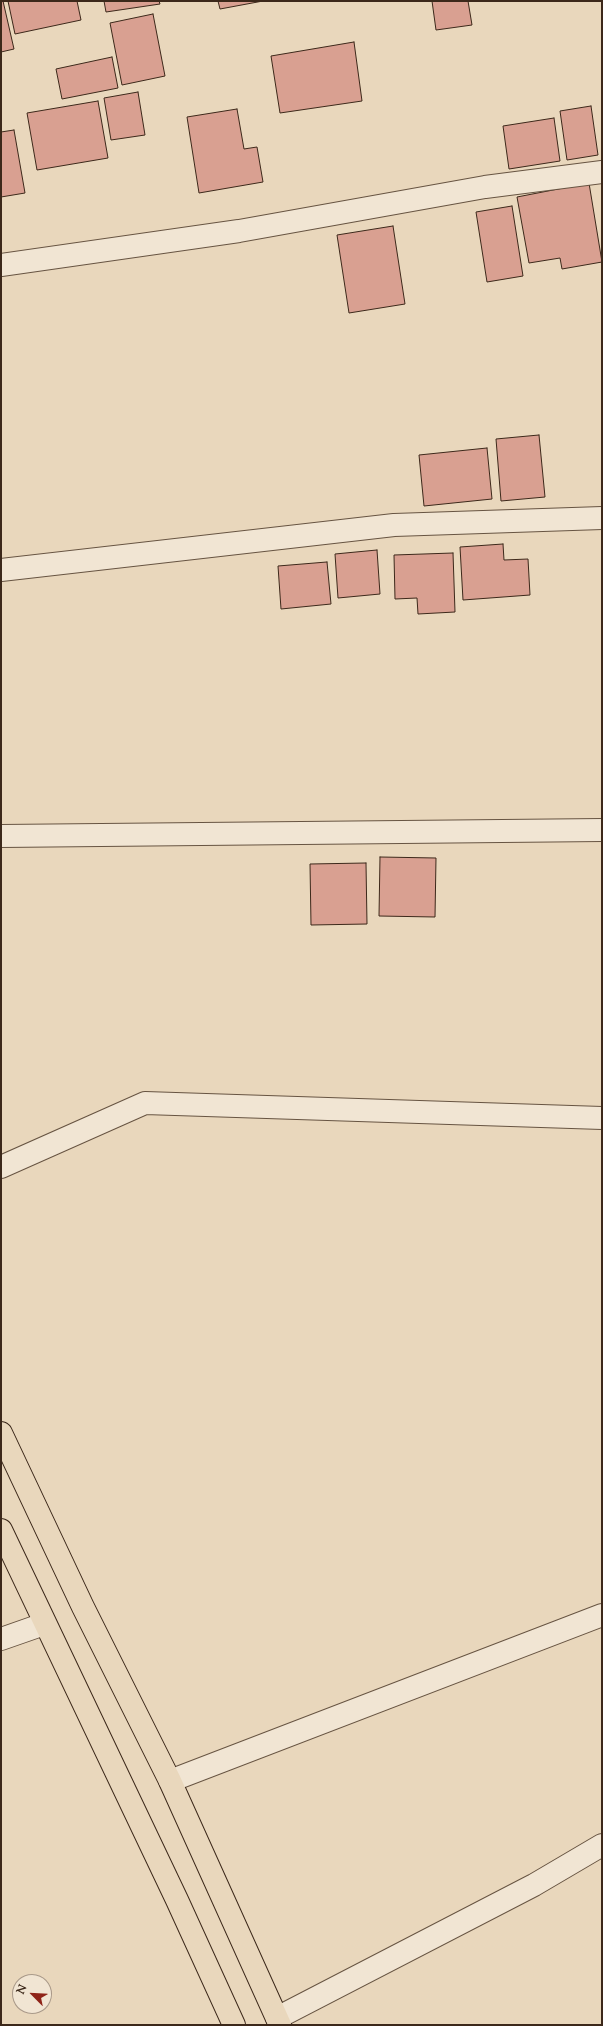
<!DOCTYPE html>
<html>
<head>
<meta charset="utf-8">
<style>
  body { margin:0 }
  #map { position:relative; width:603px; height:2026px; overflow:hidden; background:#e9d7bc; font-family:"Sorts Mill Goudy",serif }
  canvas { display:block }
  .frame { position:absolute; inset:0; border:2px solid #3c281a; pointer-events:none }
  .north { position:absolute; left:12px; top:1974px; width:40px; height:40px; box-sizing:border-box; background:#f1e5d3; border:1px solid #a99989; border-radius:50%; rotate:294deg; font-size:11px; font-weight:700; line-height:16px; text-align:center; color:#3c281a }
  .north::after { content:''; display:block; margin:auto; width:14px; height:18px; background:#8f2418; clip-path:polygon(50% 0,100% 100%,50% 72%,0 100%) }
</style>
</head>
<body>
<div id="map">
<canvas width="603" height="2026"></canvas>
<div class="frame"></div>
<div class="north">N</div>
</div>
<script>
const g = document.querySelector('canvas').getContext('2d');
g.lineJoin = 'round';
function fill(path, color) { g.fillStyle = color; g.fill(path, 'evenodd'); }
const toPath = rows => new Path2D(rows.map(r => 'M' + r).join(''));
function strokePath(path, color, width, dash) { g.strokeStyle = color; g.lineWidth = width; g.lineCap = dash ? 'butt' : 'round'; g.setLineDash(dash || []); g.stroke(path); }
const building = toPath([
  [1,1,3,1,14,49,1,52,1,1],
  [8,1,77,1,81,20,15,34,8,1],
  [104,1,159,1,160,4,106,12,104,1],
  [218,1,263,1,220,9,218,1],
  [432,1,468,1,472,25,436,30,432,1],
  [153,14,165,76,122,85,110,23,153,14],
  [354,42,362,101,280,113,271,56,354,42],
  [112,57,118,88,62,99,56,69,112,57],
  [138,92,145,135,111,140,104,98,138,92],
  [98,101,108,158,37,170,27,113,98,101],
  [591,106,598,155,567,160,560,111,591,106],
  [237,109,244,149,257,147,263,182,199,193,187,117,237,109],
  [554,118,560,161,509,169,503,126,554,118],
  [14,130,25,193,1,197,1,132,14,130],
  [589,183,602,262,562,269,560,258,529,263,517,197,589,183],
  [512,206,523,276,487,282,476,212,512,206],
  [393,226,405,304,349,313,337,235,393,226],
  [539,435,545,497,501,501,496,439,539,435],
  [487,448,492,499,424,506,419,455,487,448],
  [503,544,504,560,528,559,530,595,463,600,460,547,503,544],
  [377,550,380,594,338,598,335,554,377,550],
  [453,553,455,612,418,614,417,598,395,599,394,555,453,553],
  [327,562,331,604,281,609,278,566,327,562],
  [380,857,436,858,435,917,379,916,380,857],
  [366,863,367,924,311,925,310,864,366,863]
]);
fill(building, '#d9a091');
strokePath(building, '#3c281a', 1);
const minor = toPath([
  [1,265,239,231,485,187,602,172],
  [1,570,394,525,602,518],
  [1,836,602,830],
  [1,1167,145,1103,602,1118],
  [1,1639,44,1624],
  [170,1781,602,1615],
  [277,2018,534,1885,602,1845]
]);
const major = toPath([
  [1,1433,83,1607,170,1781,280,2025],
  [1,1530,177,1900,234,2025]
]);
strokePath(minor, '#675442', 24);
strokePath(major, '#3c281a', 24);
strokePath(minor, '#f1e5d3', 22);
strokePath(major, '#e9d7bc', 22);
</script>
</body>
</html>
